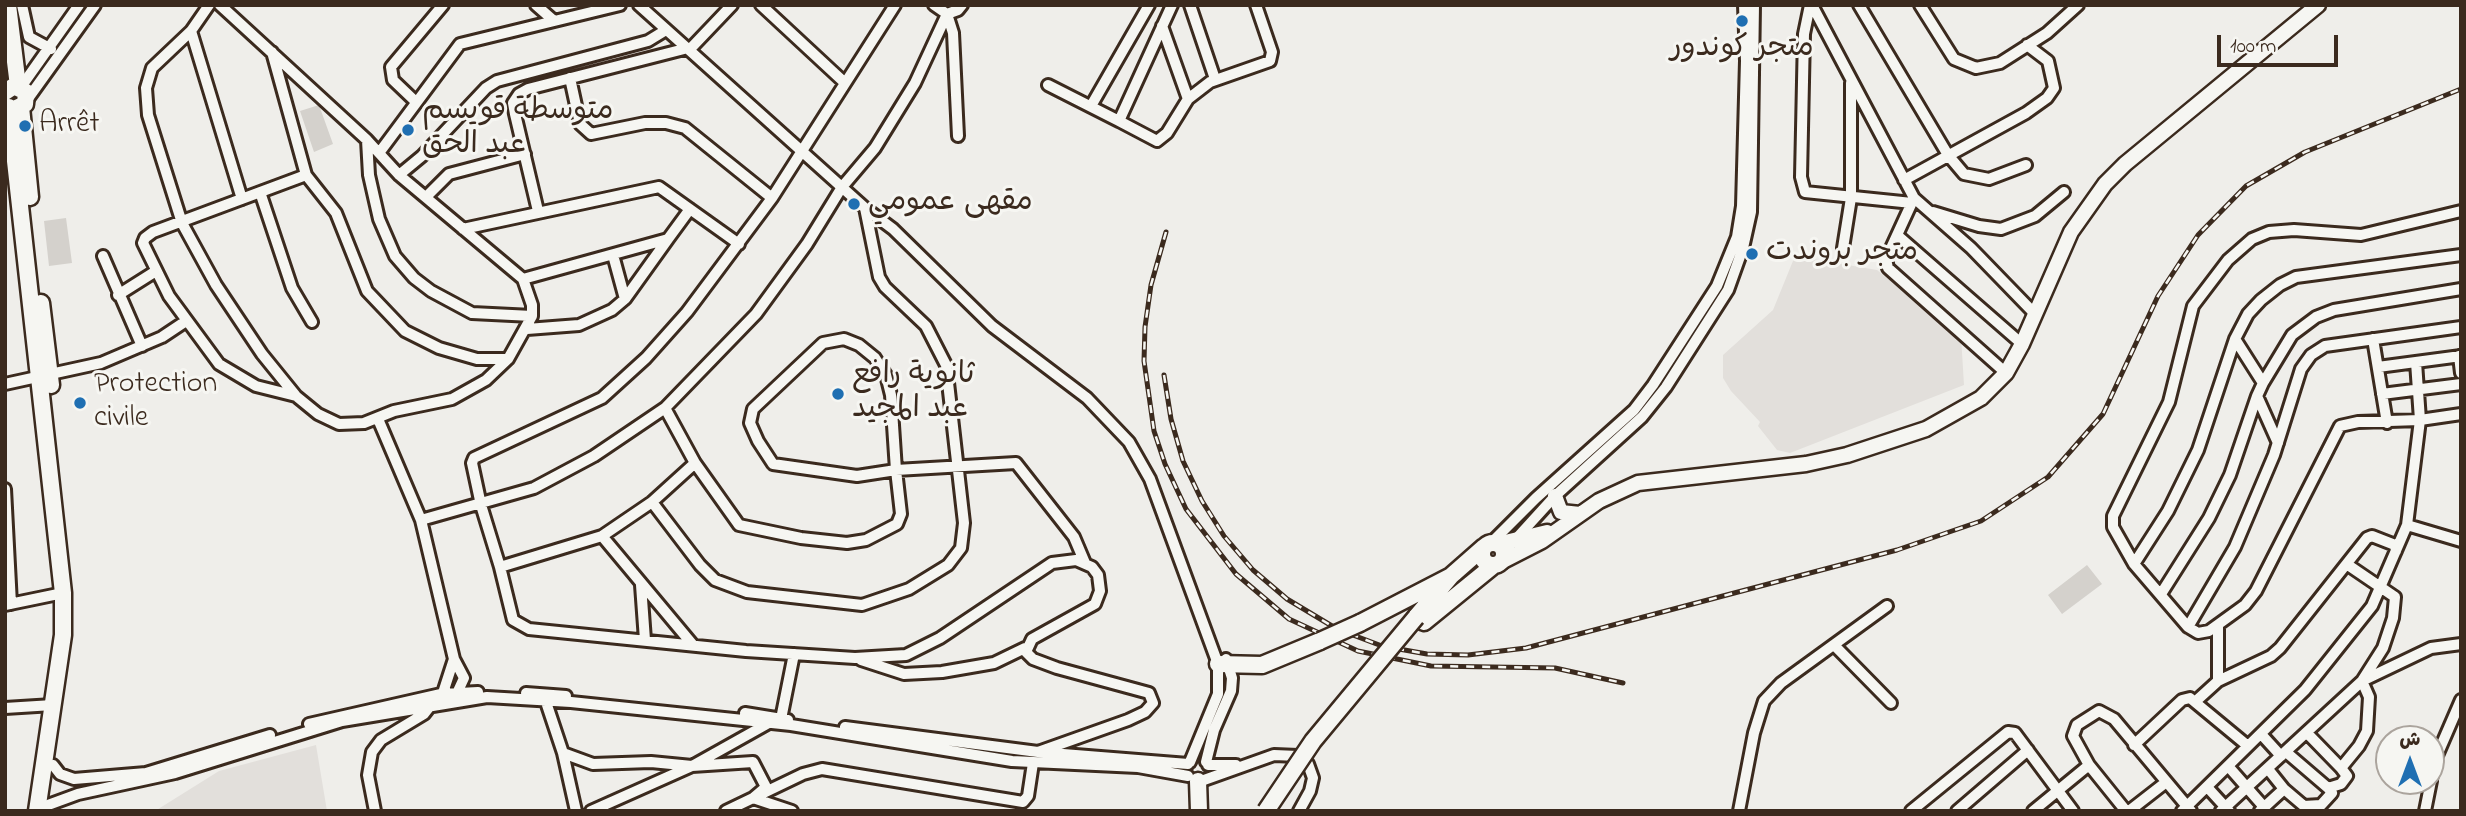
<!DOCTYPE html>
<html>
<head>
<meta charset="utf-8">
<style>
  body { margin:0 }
  #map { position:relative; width:2466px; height:816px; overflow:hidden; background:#efeeea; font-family:"Indie Flower","Playpen Sans Arabic",sans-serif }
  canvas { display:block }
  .frame { position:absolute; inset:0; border:7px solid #3b2a1e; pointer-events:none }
  .north { position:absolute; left:2375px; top:725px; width:70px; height:70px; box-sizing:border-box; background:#f6f6f2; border:2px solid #aba49d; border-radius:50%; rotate:0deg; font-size:19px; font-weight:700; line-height:28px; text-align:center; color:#3b2a1e }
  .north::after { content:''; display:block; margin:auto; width:24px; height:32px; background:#1f6fb2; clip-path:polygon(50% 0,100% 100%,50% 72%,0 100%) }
  .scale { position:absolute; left:2217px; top:35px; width:121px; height:32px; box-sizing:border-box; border:4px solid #3b2a1e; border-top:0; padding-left:9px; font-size:21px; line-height:24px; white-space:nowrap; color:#3b2a1e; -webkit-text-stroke:5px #f6f6f2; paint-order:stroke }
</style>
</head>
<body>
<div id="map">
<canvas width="2466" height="816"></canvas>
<div class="frame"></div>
<div class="north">ش</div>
<div class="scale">100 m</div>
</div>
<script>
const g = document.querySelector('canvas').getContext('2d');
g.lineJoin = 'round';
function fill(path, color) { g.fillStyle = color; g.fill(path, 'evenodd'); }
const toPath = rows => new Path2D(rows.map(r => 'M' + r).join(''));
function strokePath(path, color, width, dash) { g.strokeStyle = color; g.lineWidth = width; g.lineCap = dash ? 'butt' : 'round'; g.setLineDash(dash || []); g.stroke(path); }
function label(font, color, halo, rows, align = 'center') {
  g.font = font + ' "Indie Flower","Playpen Sans Arabic",sans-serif'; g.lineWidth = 6; g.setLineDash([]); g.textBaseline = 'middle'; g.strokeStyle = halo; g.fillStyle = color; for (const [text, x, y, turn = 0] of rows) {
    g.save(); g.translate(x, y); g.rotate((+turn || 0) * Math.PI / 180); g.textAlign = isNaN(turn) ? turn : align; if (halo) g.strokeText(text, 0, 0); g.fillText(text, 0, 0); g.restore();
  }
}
fill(toPath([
  [1795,256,1877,270,1961,336,1964,385,1790,453,1777,450,1758,426,1760,422,1731,391,1723,378,1723,355,1773,310],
  [316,745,327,811,155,811,219,771]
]), '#e2dfdb');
fill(toPath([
  [319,105,333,144,314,152,300,111],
  [66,218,72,263,49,266,44,221],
  [2087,565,2102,584,2062,614,2048,595]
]), '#d4d1cc');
const minor = toPath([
  [22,5,29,37,51,49],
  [209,5,191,31,152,68,146,88,148,115,182,223,216,285,262,354,296,396,318,414,339,424,364,423,394,411,452,399,486,380,508,359,532,316,532,305,523,279,399,175,367,140,220,5],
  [536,5,553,20],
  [639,5,865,208,893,229,992,326,1087,398,1129,442,1150,479,1218,664,1218,694,1190,762],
  [761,5,845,83],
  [934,5,947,14,953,33,958,136],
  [1190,5,1215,79],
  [1810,5,1804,34,1801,177,1805,192,1912,203],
  [1812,5,1914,198,1886,259,1888,268,2006,373],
  [1859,5,1948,155,1964,174,1989,179,2026,165],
  [1920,5,1954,59,1976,68,2000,63,2047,33,2078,5],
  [1162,26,1188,99],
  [191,31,242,199],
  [272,52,306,175,336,213,367,291,405,331,439,348,477,359,508,359],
  [570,78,580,124,591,134,645,123,666,123,685,128,772,198],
  [1048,85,1119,121,1172,5],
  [21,87,79,5],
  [27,100,95,5],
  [416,102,393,80,391,67,443,5],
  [1091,106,1149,5],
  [1119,121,1157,141,1167,133,1188,99,1210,82,1270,61,1272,52,1256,5],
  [367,140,369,175,379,219,395,256,414,278,431,291,472,313,532,316],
  [379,153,460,44,620,5],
  [399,175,422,156,486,88,497,81,648,41,666,30],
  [1904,180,2026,113,2047,98,2054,88,2048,61,2027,45],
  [260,192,292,288,312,322],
  [426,197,449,174,525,154],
  [1914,198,1971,248,2035,314],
  [538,211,515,114,513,103,519,94,528,89,692,47,732,5],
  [2461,211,2361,235,2294,230,2269,232,2252,239,2228,260,2193,306,2169,402,2113,516,2113,527,2134,564,2188,627,2198,633,2209,631,2245,605,2256,591,2340,426,2358,422,2420,420,2461,414],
  [1933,212,1979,226,2001,229,2035,216,2064,192],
  [463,229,659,187,739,244],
  [1897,235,2022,344],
  [1843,248,1851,198,1851,83],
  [103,256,142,346],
  [523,279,668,239,690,209],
  [118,295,156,271],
  [625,299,668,239],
  [527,329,579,325,612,310,625,299,613,255],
  [2235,339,2263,383,2257,396,2278,443],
  [2373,339,2387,423],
  [2459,356,2461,373],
  [2378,367,2461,356],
  [2263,383,2292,335,2316,317,2334,310,2461,289],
  [5,384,101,363,162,337,186,321],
  [2382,394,2461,384],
  [296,396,256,386,219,364,169,296,143,243,145,238,153,232,306,175],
  [665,408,695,463,739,525,801,538,847,543,866,540,897,524,901,514,896,470,891,395,886,375,875,358,859,345,844,339,823,343,753,409,750,423,758,441,773,464,857,476,896,470,1016,463,1074,537,1085,563],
  [378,419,421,520],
  [695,463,652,502,602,536,500,567,513,620,529,629,746,651,855,658,906,655,940,638,1052,563,1076,560,1092,567,1098,575,1100,591,1095,604,1032,639,1026,652,1033,659,1057,668,1149,693,1153,703,1145,712,1128,720,1038,752],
  [5,489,11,604],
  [652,502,700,565,715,580,747,592,862,605,909,589,948,565,961,548,964,523,946,365,926,326,885,287,879,277,865,208],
  [2407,525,2461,541],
  [602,536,693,645],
  [1491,543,1536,498,1634,410,1653,385,1717,286,1737,237,1742,206,1746,61,1744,5],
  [1504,552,1555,496,1642,417,1666,387,1728,290,1743,248,1751,212,1754,5],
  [2134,564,2168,511,2198,450,2235,339,2248,314,2261,300,2280,285,2296,277,2461,255],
  [500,567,481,505,472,463,474,458,602,398,646,358,687,312,772,198,895,5],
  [641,585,645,640],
  [2161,594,2209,518,2230,475,2257,396],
  [5,605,63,593],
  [2188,627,2235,547,2274,455,2301,369,2311,355,2325,346,2461,327],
  [1834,645,1891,703],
  [861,660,904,674,942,672,994,663,1025,648],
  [2218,681,2218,625],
  [526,693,566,696],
  [460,697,458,691,464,678,454,659,421,520,534,488,594,456,665,408,756,314,807,244,842,187,875,148,915,83,947,14,958,10,962,5],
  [441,699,454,659],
  [2196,701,2218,681,2271,656,2280,648,2367,538,2372,536,2395,545,2396,551],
  [546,702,563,753,576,811],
  [5,708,53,705],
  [745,713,788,720],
  [781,719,794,654],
  [309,724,441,694,478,692],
  [845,727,1038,752,1188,764],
  [2307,733,2341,768],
  [2261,734,2281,756],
  [2134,745,2182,700,2190,698,2248,746],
  [2286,752,2328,788],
  [563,753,593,764,651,762,692,766,753,762,766,787,753,798,792,811],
  [1206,762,1214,730,1231,691,1232,678,1226,659],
  [53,765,60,774,74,779,146,773,270,735],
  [1208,765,1236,765],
  [2228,766,2264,807],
  [2431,779,2435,760,2461,700],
  [1204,780,1274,755,1298,756,1308,764,1313,778,1310,791,1299,811],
  [2208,788,2229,811],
  [2284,789,2304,806,2321,805,2332,793,2328,788,2341,784,2347,776,2341,768,2359,746,2367,731,2369,697,2362,681,2383,648,2393,618,2395,597,2348,565],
  [48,805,78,794,175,773,342,721,487,697,571,702,791,725,1012,761,1138,767,1188,776],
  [375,811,368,775,372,752,381,740,424,714,431,705],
  [591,811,692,766,767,724],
  [726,811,803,774,822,769,1023,802,1028,796,1033,763],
  [1739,811,1754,733,1764,701,1781,683,1887,606],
  [1911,811,2008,732,2015,733,2073,811],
  [1957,811,2028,750],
  [2033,811,2089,765],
  [2126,811,2089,765,2073,736,2077,725,2099,711,2114,719,2191,811],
  [2129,811,2165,783],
  [2182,811,2305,690,2372,606,2407,525,2420,420,2416,362],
  [2221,811,2362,681,2431,648,2461,644],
  [2260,811,2284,789,2268,769],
  [2425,811,2431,781]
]);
const major = toPath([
  [1555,496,1561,512,1580,514],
  [1497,544,1547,532],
  [1501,562,1542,541,1599,501,1638,483,1806,464,1847,455,1926,429,1981,398,2006,373,2022,344,2071,232,2105,184,2125,164,2318,5]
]);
const highway = toPath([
  [8,5,18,86],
  [5,92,14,86,26,92,25,104,14,109],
  [9,107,63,593,63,635,37,811],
  [21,107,30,197],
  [41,303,51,385],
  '1482 554a11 11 0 1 1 22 0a11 11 0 1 1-22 0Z',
  [1416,617,1451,576,1484,547],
  [1424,622,1494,565],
  [1360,623,1451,576],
  [1218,664,1262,665,1320,641],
  [1198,781,1199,811]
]);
strokePath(minor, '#3b2a1e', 16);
strokePath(major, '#3b2a1e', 19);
strokePath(highway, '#3b2a1e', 21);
strokePath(minor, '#f6f6f2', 10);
strokePath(major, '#f6f6f2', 14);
strokePath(highway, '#f6f6f2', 16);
const rail = toPath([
  [1166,232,1151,285,1145,327,1144,361,1154,431,1165,464,1186,509,1236,574,1289,619,1358,651,1431,666,1555,668,1623,683],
  [1164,375,1171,419,1183,461,1202,501,1224,536,1253,570,1287,599,1337,629,1382,646,1427,654,1468,655,1526,648,1897,550,1981,521,2048,477,2103,414,2158,296,2198,235,2246,186,2305,152,2461,89]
]);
strokePath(rail, '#3b2a1e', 5);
strokePath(rail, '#f6f6f2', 2.5, [8]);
const highwayBridge = toPath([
  [1320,641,1360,623],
  [1266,811,1313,741,1416,617]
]);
strokePath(highwayBridge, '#3b2a1e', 21, []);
strokePath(highwayBridge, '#f6f6f2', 16);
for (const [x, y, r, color] of [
  [1742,21,7,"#1f6fb2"],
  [25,126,7,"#1f6fb2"],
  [408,130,7,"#1f6fb2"],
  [854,204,7,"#1f6fb2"],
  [1752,254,7,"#1f6fb2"],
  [838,394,7,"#1f6fb2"],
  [80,403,7,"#1f6fb2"]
]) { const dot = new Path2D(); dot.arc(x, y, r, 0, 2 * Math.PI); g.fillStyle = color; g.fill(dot); strokePath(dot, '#f6f6f2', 2.5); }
label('30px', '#3b2a1e', '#f6f6f2', [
  ["متجر كوندور",1742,50,"center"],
  ["متوسطة قويسم",422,113],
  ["عبد الحق",422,147],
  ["Arrêt",39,126],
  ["مقهى عمومي",868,204],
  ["متجر بروندت",1766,254],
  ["ثانوية رافع",852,377],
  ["عبد المجيد",852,411],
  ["Protection",94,386],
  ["civile",94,420]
], 'left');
</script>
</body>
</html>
